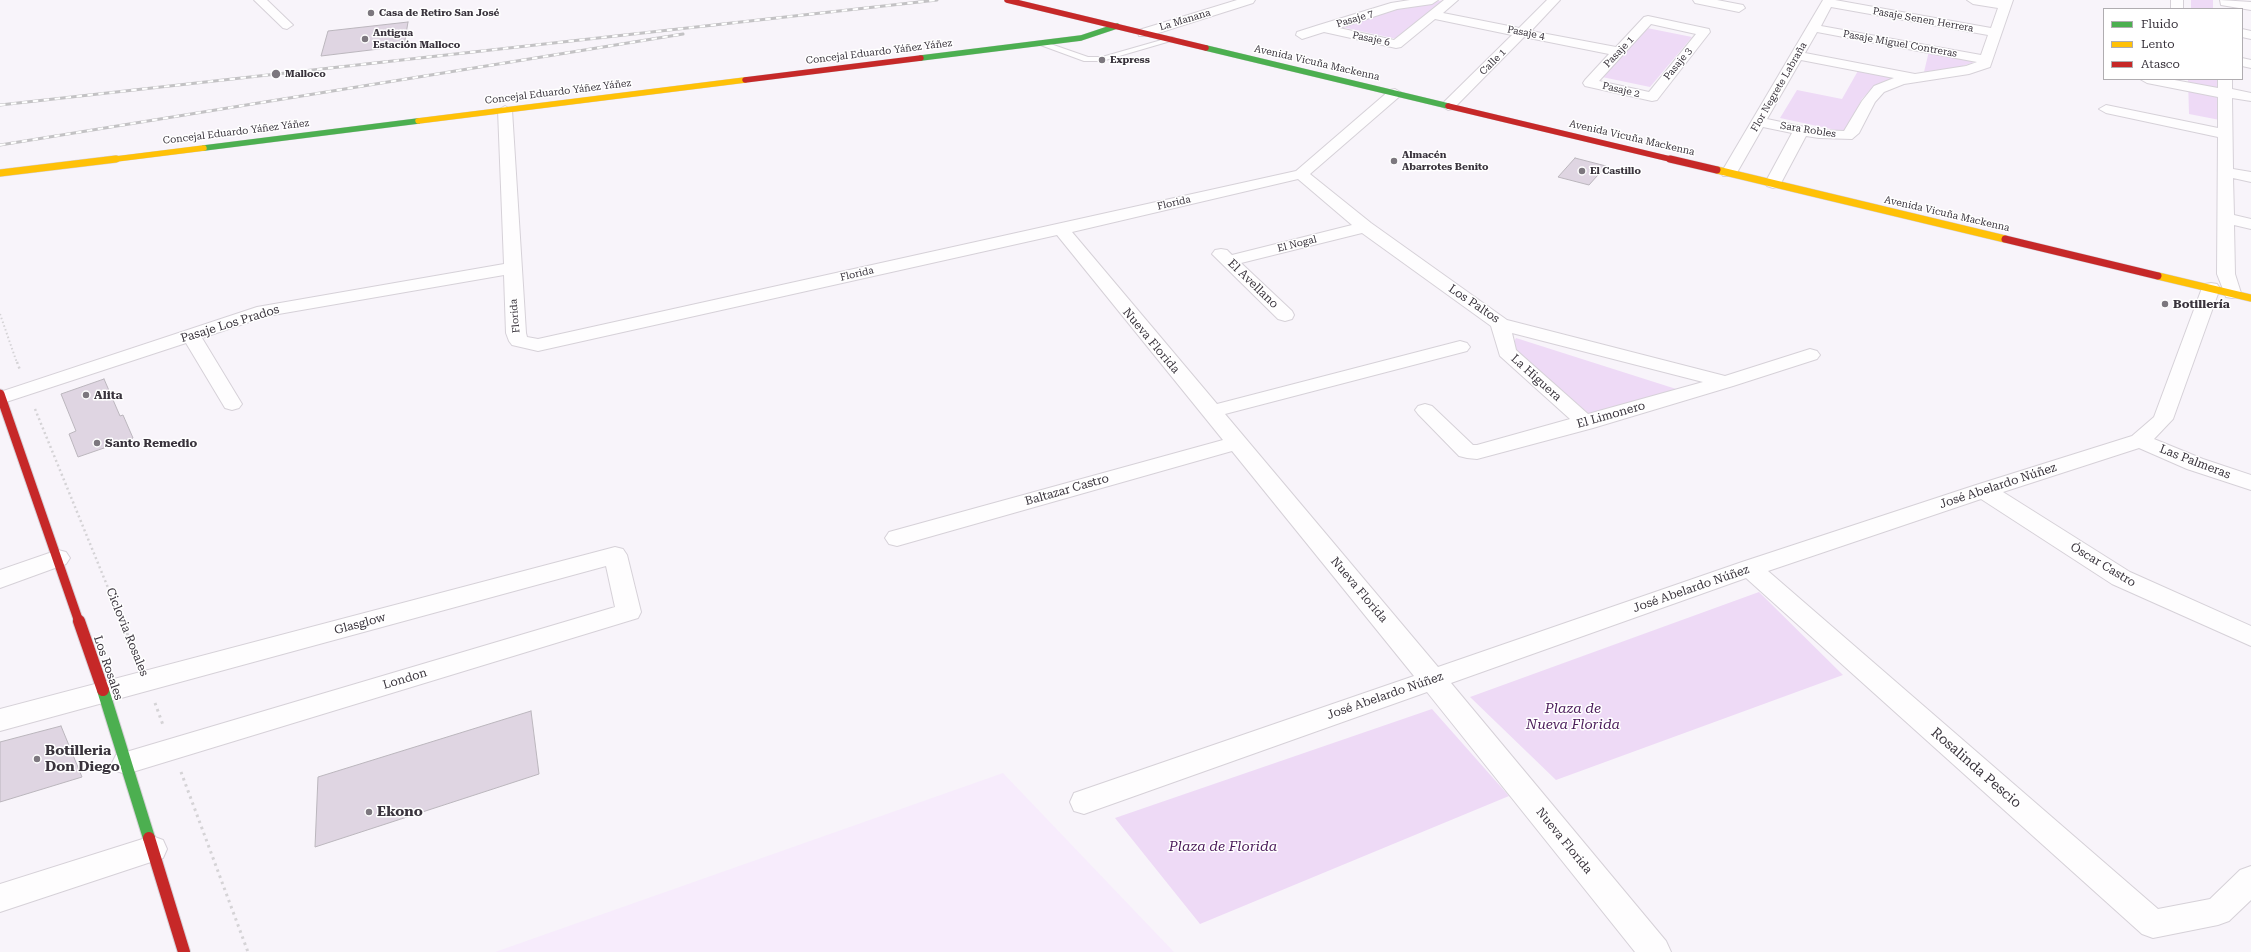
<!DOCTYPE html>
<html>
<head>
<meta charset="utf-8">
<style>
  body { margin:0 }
  #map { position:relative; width:2251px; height:952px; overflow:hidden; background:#f8f4fa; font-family:"Roboto Serif",serif }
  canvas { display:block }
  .legend { position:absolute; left:2103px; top:8px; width:140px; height:72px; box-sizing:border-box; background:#fff; border:1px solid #b0adb1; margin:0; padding:5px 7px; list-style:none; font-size:12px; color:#39333c }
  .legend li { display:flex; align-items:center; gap:8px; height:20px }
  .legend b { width:20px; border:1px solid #b0adb1 }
</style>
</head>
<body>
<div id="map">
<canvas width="2251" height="952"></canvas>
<ul class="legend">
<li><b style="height:5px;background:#4caf50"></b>Fluido</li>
<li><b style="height:5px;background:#ffc107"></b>Lento</li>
<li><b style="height:5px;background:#c62828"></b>Atasco</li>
</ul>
</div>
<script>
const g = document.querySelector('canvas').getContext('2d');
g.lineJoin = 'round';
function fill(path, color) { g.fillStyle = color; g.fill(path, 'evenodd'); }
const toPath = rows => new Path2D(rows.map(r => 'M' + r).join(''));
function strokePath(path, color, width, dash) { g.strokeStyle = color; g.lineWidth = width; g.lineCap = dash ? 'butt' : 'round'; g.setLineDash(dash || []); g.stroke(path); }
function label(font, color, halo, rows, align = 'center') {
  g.font = font + ' "Roboto Serif",serif'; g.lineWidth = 3; g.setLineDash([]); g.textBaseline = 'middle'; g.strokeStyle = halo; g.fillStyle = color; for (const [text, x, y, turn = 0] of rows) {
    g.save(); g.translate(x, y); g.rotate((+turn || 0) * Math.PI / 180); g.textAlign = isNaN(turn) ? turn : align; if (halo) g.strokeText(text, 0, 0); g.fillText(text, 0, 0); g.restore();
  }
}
fill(toPath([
  [1003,773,1174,952,495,952]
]), '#f7ecfc');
fill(toPath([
  [1445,0,1397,39,1337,26,1396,8],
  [2191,0,2213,0,2213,9,2191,9],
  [1647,28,1692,37,1650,87,1602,77],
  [1929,51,1980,60,1954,69,1924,72],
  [1859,69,1902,77,1872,88,1862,99,1845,132,1780,118,1797,90,1842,99],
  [2188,79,2219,79,2225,121,2189,114],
  [1516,338,1695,395,1601,424,1511,347],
  [1759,592,1843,675,1556,780,1470,697],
  [1432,709,1509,796,1200,924,1115,818]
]), '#eedaf6');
const building = toPath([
  [408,22,404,46,321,56,328,31,408,22],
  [1575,158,1606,166,1589,185,1558,177,1575,158],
  [104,379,120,416,123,415,133,438,78,457,69,434,76,431,61,394,104,379],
  [531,711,539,774,315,847,318,777,531,711],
  [61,726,82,777,0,802,0,742,61,726]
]);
fill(building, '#dfd5e2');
strokePath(building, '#bbb6bd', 1);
const lane = toPath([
  [1172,37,1174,38,1174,40,1102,61,1084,61,1035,43,1042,41,1088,57,1102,57,1172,37]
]);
const street = toPath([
  [254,0,267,0,293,25,287,29,283,28,254,0],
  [1237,0,1255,0,1253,3,1149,36,1139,36,1138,33,1139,30,1237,0],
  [1410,0,1438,0,1432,4,1397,9,1339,28,1394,40,1444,0,1458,0,1443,13,1519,28,1547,0,1560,0,1531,31,1616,47,1644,17,1648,16,1709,29,1710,32,1657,100,1652,101,1585,86,1583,83,1585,80,1609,54,1524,37,1453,109,1448,110,1441,106,1443,103,1512,35,1435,19,1401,47,1396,48,1324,32,1302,39,1296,35,1297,32,1319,25,1391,3,1410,0],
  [1651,24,1696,34,1649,92,1599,81,1651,24],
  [1693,0,1717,0,1743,5,1745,8,1739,12,1695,3,1693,0],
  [1823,0,1835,0,1991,28,1998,8,1973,4,1967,0,2013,0,1990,67,1969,74,1904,84,1884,92,1875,102,1859,133,1852,139,1819,138,1806,136,1781,183,1779,186,1773,188,1767,186,1765,183,1792,133,1763,127,1735,176,1723,176,1721,173,1823,0],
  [1831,7,1988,35,1981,55,1821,26,1831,7],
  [1817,32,1977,62,1966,66,1915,74,1805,53,1817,32],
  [1801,60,1894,78,1874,86,1862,101,1844,131,1819,130,1767,119,1801,60],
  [2171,0,2183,0,2183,9,2171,9,2171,0],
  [2220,0,2251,2,2251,10,2221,5,2220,0],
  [2242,29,2251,31,2251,39,2242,37,2242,29],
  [2242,58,2251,60,2251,68,2242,66,2242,58],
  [2140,79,2169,79,2218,88,2218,79,2232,79,2232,89,2251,93,2251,101,2232,98,2233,169,2251,172,2251,182,2233,178,2234,215,2251,219,2251,229,2234,225,2235,274,2241,293,2238,297,2232,298,2226,297,2217,274,2218,137,2106,113,2099,109,2106,105,2218,128,2218,97,2147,83,2140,79],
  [1395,89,1402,93,1400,96,1310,174,1371,223,1507,320,1725,376,1810,349,1817,351,1820,355,1817,359,1733,386,1593,428,1477,459,1467,458,1459,456,1418,414,1415,410,1418,406,1425,404,1432,406,1473,445,1477,445,1570,419,1500,356,1491,326,1362,233,1241,263,1292,311,1294,315,1292,319,1285,321,1278,319,1212,254,1215,250,1221,249,1227,250,1232,255,1352,225,1298,179,1072,232,1217,404,1460,341,1467,343,1470,347,1467,351,1225,414,1438,667,1742,562,1976,485,2132,436,2154,417,2202,288,2205,284,2211,283,2217,284,2220,288,2173,419,2154,439,2203,459,2251,475,2251,490,2187,469,2139,448,2003,492,2130,572,2251,626,2251,646,2112,584,1981,499,1768,571,2158,909,2210,899,2240,870,2251,866,2251,900,2229,921,2218,925,2153,938,2142,934,1746,578,1451,683,1666,941,1671,952,1635,952,1427,692,1084,814,1074,811,1070,802,1074,793,1414,676,1232,451,897,546,889,544,885,538,889,532,1223,440,1057,235,538,351,512,345,509,341,506,333,504,275,267,316,202,338,242,404,239,408,232,410,225,408,186,343,0,404,0,392,257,307,504,264,498,110,505,106,512,110,526,333,527,337,538,339,1296,171,1390,90,1395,89],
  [1512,333,1703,382,1588,414,1516,350,1512,333],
  [615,547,623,549,627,555,641,612,638,618,126,774,116,771,112,763,116,755,615,607,606,566,0,731,0,709,615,547],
  [58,550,66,552,70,558,66,564,0,588,0,570,58,550],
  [152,836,163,840,167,849,163,858,0,912,0,884,152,836]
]);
const fastFar1 = toPath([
  [1206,48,1448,106],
  [921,58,1081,38,1117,26],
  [204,148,418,121]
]);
const fast = toPath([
  [103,690,149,838]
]);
const slowFar1 = toPath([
  [418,121,745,80],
  [108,160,204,148]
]);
const slow = toPath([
  [1717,170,2005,239],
  [0,173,116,159],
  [2158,276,2251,298]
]);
const jamFar3 = toPath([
  [1007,0,1206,48],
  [745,80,921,58],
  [1448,106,1674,160]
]);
const jamFar2 = toPath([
  [1670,159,1717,170],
  [2005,239,2158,276]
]);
const jamFar1 = toPath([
  [0,394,79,622]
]);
const jam = toPath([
  [79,621,103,690],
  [149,838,184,952]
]);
strokePath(lane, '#d6d1d8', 2);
strokePath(street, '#d6d1d8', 2);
strokePath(fastFar1, '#d6d1d8', 6);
strokePath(fast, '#d6d1d8', 14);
strokePath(slowFar1, '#d6d1d8', 6);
strokePath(slow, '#d6d1d8', 8);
strokePath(jamFar3, '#d6d1d8', 6);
strokePath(jamFar2, '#d6d1d8', 8);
strokePath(jamFar1, '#d6d1d8', 11);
strokePath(jam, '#d6d1d8', 14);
strokePath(toPath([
  [0,314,17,363]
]), '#d5d3d6', 2, [1.5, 2.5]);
strokePath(toPath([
  [17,362,20,370],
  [35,409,122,622]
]), '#d5d3d6', 2.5, [2, 3]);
strokePath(toPath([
  [122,621,137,658],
  [155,703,163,725],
  [181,772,248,952]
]), '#d5d3d6', 3, [2.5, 4]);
fill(lane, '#fefdfe');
fill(street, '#fefdfe');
strokePath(fastFar1, '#4caf50', 5.5);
strokePath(fast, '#4caf50', 12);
strokePath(slowFar1, '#ffc107', 5.5);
strokePath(slow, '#ffc107', 7);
strokePath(jamFar3, '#c62828', 5.5);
strokePath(jamFar2, '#c62828', 7);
strokePath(jamFar1, '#c62828', 9);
strokePath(jam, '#c62828', 12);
const rail = toPath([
  [0,105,937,0],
  [0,145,683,34]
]);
strokePath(rail, '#c3c2c4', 3);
strokePath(rail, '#fff', 2, [5.5]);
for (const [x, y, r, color] of [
  [371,13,4,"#7c777e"],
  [365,39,4,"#7c777e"],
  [1102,60,4,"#7c777e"],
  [276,74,5,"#7c777e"],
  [1394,161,4,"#7c777e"],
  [1582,171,4,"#7c777e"],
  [2165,304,4,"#7c777e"],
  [86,395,4,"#7c777e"],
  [97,443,4,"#7c777e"],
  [37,759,4,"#7c777e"],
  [369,812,4,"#7c777e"]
]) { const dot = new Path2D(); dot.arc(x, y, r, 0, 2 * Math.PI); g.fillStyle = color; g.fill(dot); strokePath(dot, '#fff', 1.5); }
label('bold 10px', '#39333c', '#fff', [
  ["Casa de Retiro San José",379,13],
  ["Antigua",373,33],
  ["Estación Malloco",373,45],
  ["Express",1110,60],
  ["Malloco",285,74],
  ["Almacén",1402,155],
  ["Abarrotes Benito",1402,167],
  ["El Castillo",1590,171]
], 'left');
label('10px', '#39333c', '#fff', [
  ["Pasaje 7",1355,19,-17],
  ["La Manana",1185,20,-17],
  ["Pasaje Senen Herrera",1923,20,10],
  ["Pasaje 4",1526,33,11],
  ["Pasaje 6",1371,39,12],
  ["Pasaje Miguel Contreras",1900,44,10],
  ["Concejal Eduardo Yáñez Yáñez",879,52,-7],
  ["Pasaje 1",1619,52,-47],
  ["Calle 1",1493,62,-45],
  ["Avenida Vicuña Mackenna",1317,63,13],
  ["Pasaje 3",1678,64,-51],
  ["Flor Negrete Labraña",1779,87,-60],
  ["Pasaje 2",1621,90,13],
  ["Concejal Eduardo Yáñez Yáñez",558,92,-7],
  ["Sara Robles",1808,130,9],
  ["Concejal Eduardo Yáñez Yáñez",236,132,-7],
  ["Avenida Vicuña Mackenna",1632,138,13],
  ["Florida",1174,203,-13],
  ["Avenida Vicuña Mackenna",1947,214,13],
  ["El Nogal",1297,244,-14],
  ["Florida",857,274,-13],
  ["Florida",515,316,-95]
]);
label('12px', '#39333c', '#fff', [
  ["El Avellano",1253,284,44],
  ["Los Paltos",1474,304,34],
  ["Pasaje Los Prados",230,324,-17],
  ["Nueva Florida",1151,341,50],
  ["La Higuera",1536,378,42],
  ["El Limonero",1611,415,-16],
  ["Las Palmeras",2195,462,21],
  ["José Abelardo Núñez",1998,486,-18],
  ["Baltazar Castro",1067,490,-16],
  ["Óscar Castro",2103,565,31],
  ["José Abelardo Núñez",1691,589,-19],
  ["Nueva Florida",1359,590,50],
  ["Glasglow",360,624,-15],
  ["Ciclovia Rosales",127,632,68],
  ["Los Rosales",108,668,71],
  ["London",405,679,-17],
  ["José Abelardo Núñez",1385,696,-19],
  ["Nueva Florida",1564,841,51]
]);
label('bold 12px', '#39333c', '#fff', [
  ["Botillería",2173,304],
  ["Alita",94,395],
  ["Santo Remedio",105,443]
], 'left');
label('italic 14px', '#4a1a59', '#fff', [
  ["Plaza de",1573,709],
  ["Nueva Florida",1573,725],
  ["Plaza de Florida",1223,847]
]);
label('bold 14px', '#39333c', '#fff', [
  ["Botilleria",45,751],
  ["Don Diego",45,767],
  ["Ekono",377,812]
], 'left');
label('14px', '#39333c', '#fff', [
  ["Rosalinda Pescio",1976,768,41]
]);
</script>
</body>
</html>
